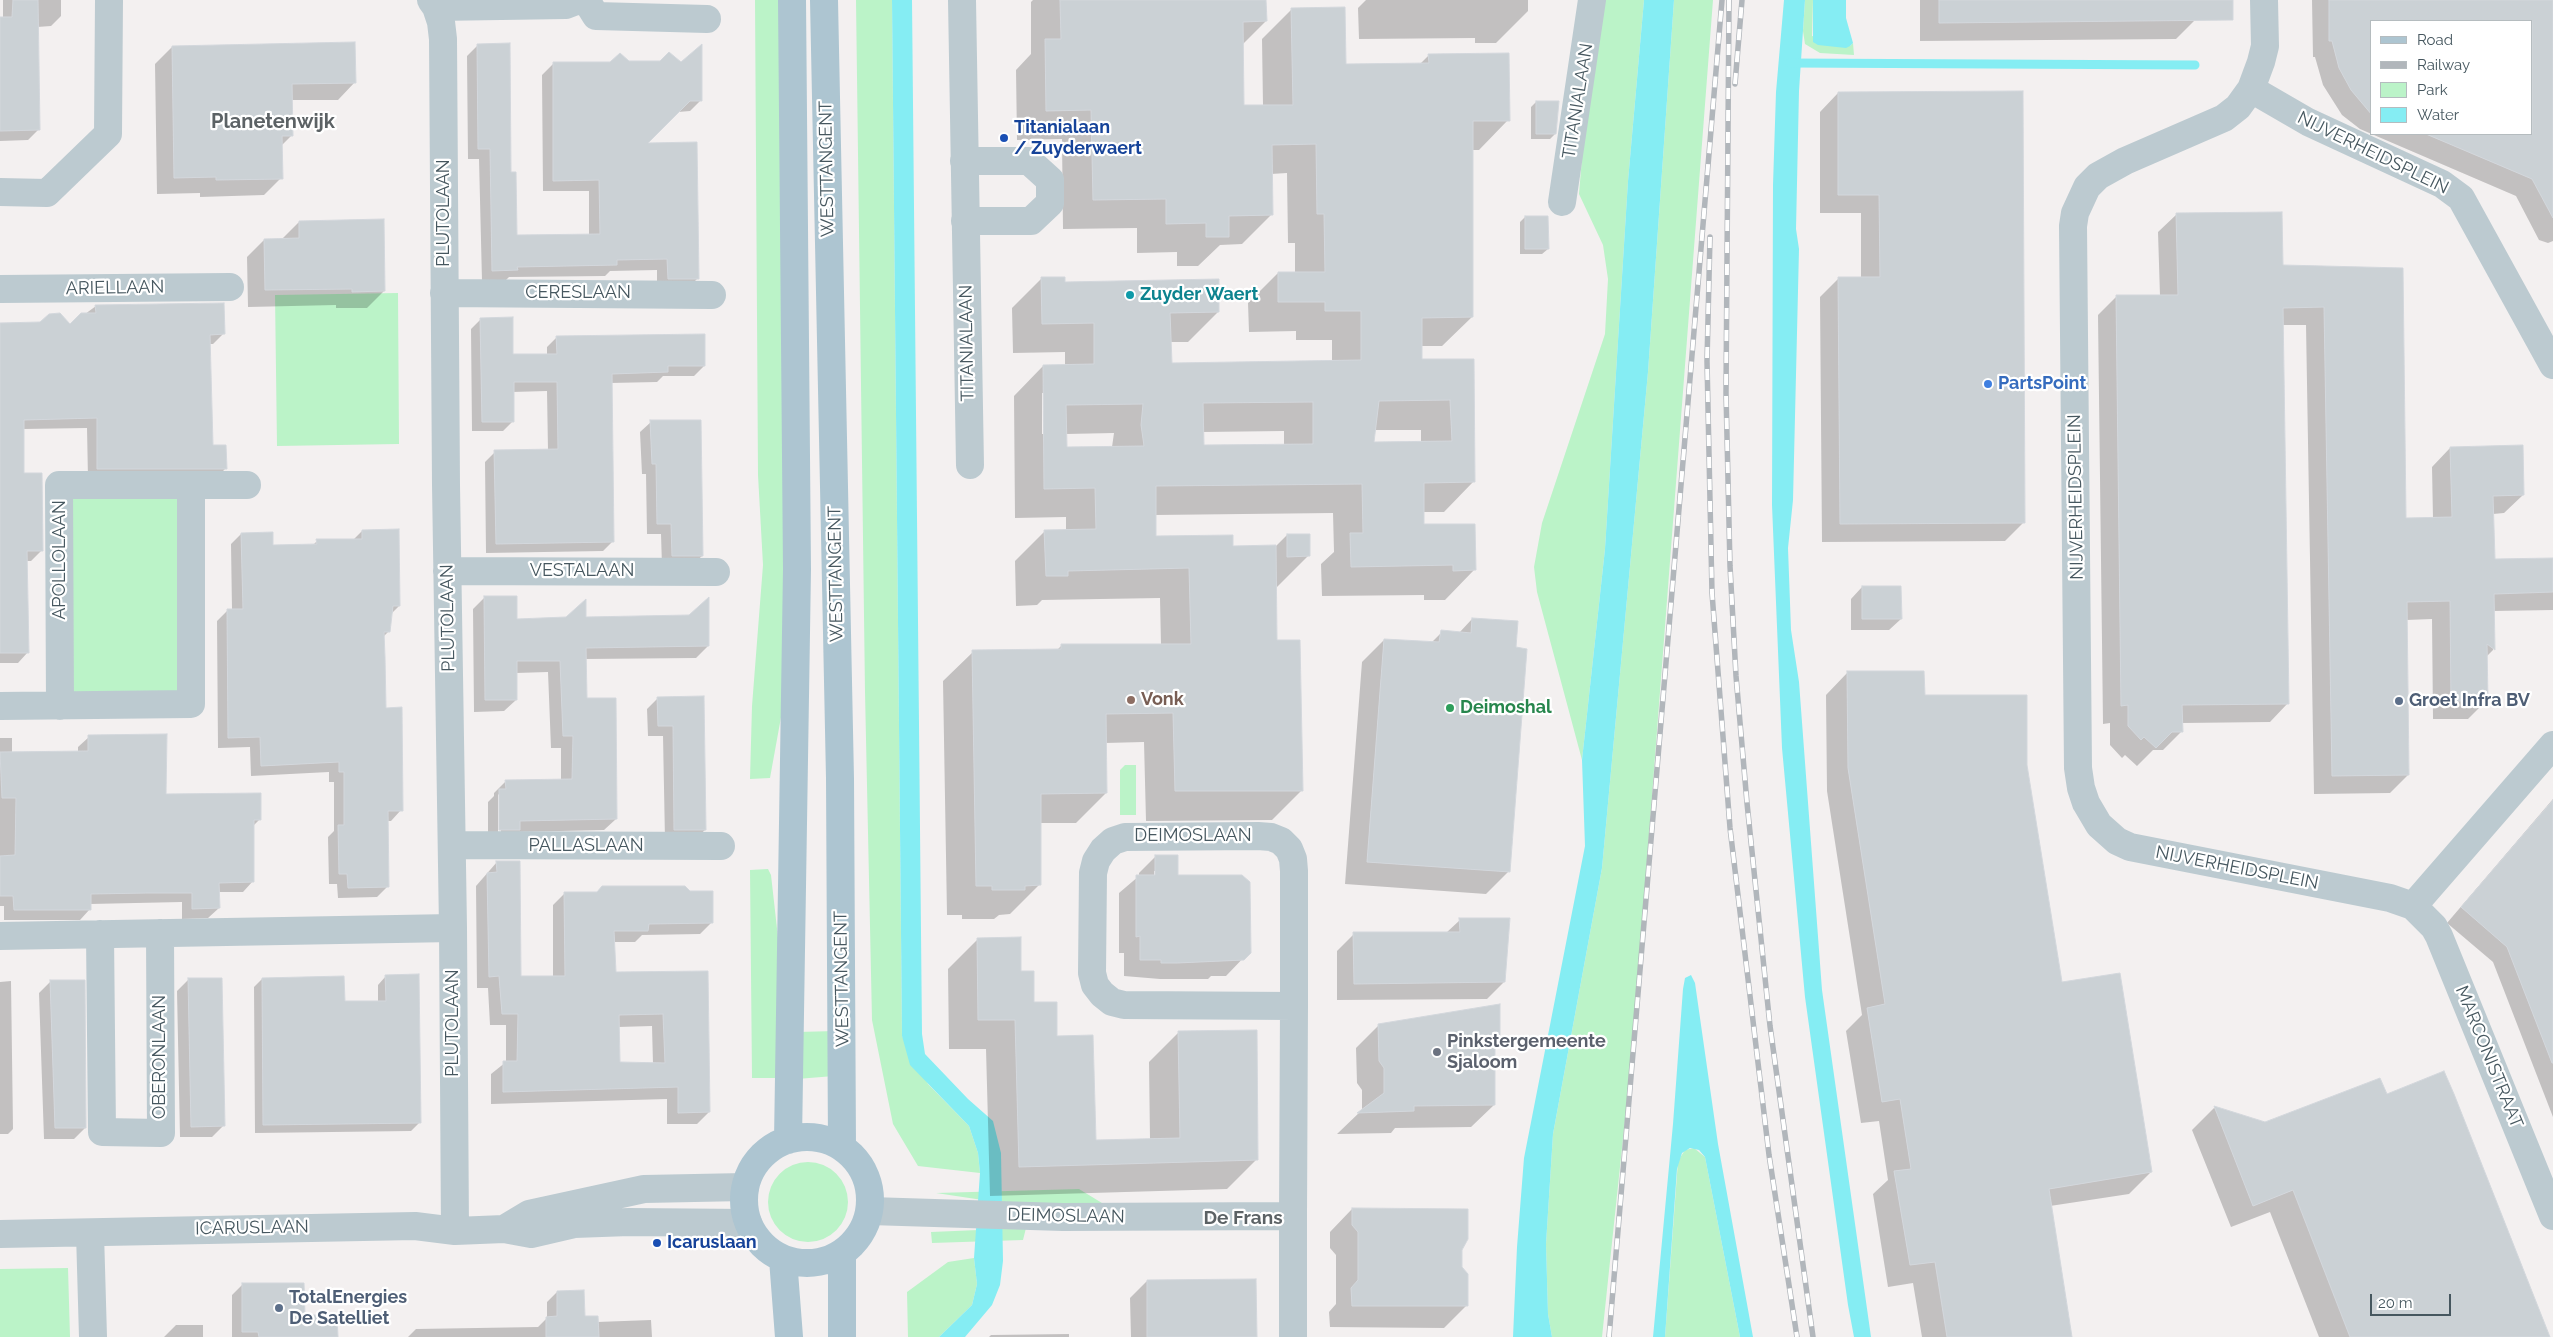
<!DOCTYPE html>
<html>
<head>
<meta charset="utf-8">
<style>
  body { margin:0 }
  #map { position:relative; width:2553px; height:1337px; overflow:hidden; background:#f3f0f0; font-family:Raleway,sans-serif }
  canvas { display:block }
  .legend { position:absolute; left:2370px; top:20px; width:162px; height:115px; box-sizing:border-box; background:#fff; border:1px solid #b5bcbf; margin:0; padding:6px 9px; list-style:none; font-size:15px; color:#46575f }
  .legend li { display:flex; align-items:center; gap:10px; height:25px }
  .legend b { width:25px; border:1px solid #b5bcbf }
  .scale { position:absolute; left:2370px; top:1294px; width:81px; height:22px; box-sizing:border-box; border:2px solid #46575f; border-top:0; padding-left:6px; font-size:15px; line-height:18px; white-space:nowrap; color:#46575f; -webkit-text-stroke:4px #fff; paint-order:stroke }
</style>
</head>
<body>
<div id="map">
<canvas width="2553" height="1337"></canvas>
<ul class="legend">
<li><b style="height:6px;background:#adc5d1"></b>Road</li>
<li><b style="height:6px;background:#b1b6bb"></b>Railway</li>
<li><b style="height:14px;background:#bbf3c8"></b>Park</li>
<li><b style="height:14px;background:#85edf3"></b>Water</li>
</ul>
<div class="scale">20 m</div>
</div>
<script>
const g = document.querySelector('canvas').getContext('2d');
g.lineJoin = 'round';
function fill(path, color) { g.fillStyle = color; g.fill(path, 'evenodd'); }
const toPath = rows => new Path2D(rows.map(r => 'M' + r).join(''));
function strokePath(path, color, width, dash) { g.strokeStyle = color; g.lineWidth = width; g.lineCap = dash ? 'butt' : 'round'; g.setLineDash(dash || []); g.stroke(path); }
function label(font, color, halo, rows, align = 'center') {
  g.font = font + ' Raleway,sans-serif'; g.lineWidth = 4.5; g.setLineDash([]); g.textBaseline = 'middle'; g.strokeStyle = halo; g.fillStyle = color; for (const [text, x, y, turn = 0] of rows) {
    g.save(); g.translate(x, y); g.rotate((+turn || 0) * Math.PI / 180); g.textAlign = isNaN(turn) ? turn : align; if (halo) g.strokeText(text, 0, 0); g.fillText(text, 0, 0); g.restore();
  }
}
fill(toPath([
  [755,0,787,0,789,673,770,778,750,779,752,706,763,565,758,475],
  [856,0,892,0,902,1036,928,1084,969,1126,978,1153,980,1173,918,1166,893,1124,872,1020,865,692],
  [1595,0,1644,0,1628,181,1605,549,1582,760,1537,592,1534,567,1542,523,1605,334,1608,279,1603,245,1579,194],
  [1674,0,1713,0,1633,1044,1602,1337,1552,1337,1548,1314,1546,1244,1553,1134,1602,868,1648,372],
  [1805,0,1813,0,1812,36,1850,46,1853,43,1854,55,1820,53,1805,44,1803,31],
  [398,293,399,444,277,446,275,295],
  [59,486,191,486,189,704,60,708],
  [1125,765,1136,765,1136,815,1120,815,1120,770],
  [768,869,771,875,782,973,781,1078,752,1078,750,870],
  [836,1031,834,1076,797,1079,797,1032],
  [1694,1148,1705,1157,1740,1337,1665,1337,1678,1161,1685,1150],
  '768 1202a40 40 0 1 1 80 0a40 40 0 1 1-80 0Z',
  [1079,1189,1102,1203,1016,1205,936,1193],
  [1026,1228,1023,1240,932,1243,931,1232],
  [974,1258,977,1284,972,1305,939,1337,908,1337,907,1292,948,1262],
  [68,1268,70,1337,0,1337,0,1269]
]), '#bbf3c8');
fill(toPath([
  [892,0,912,0,922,1034,925,1054,968,1099,993,1121,1001,1153,1003,1261,1000,1285,992,1305,965,1337,939,1337,972,1305,977,1284,974,1258,980,1173,978,1153,969,1126,910,1065,902,1036],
  [1644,0,1674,0,1648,372,1602,868,1553,1134,1546,1244,1548,1314,1552,1337,1513,1337,1517,1247,1524,1158,1585,846,1582,760,1605,549,1628,181],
  [1784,0,1805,0,1799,91,1796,229,1799,249,1793,500,1788,548,1791,630,1799,682,1822,990,1871,1337,1854,1337,1848,1305,1805,997,1782,748,1772,505,1773,185,1776,92],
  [1813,0,1846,0,1846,18,1853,43,1850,46,1846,48,1818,45,1813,42],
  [1691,975,1695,983,1718,1144,1753,1337,1740,1337,1705,1157,1699,1150,1690,1148,1682,1153,1677,1169,1665,1337,1653,1337,1673,1124,1683,989,1685,978]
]), '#85edf3');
fill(toPath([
  [3,0,61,0,61,16,51,26,37,27,38,130,28,140,0,141,0,18,3,18],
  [1033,0,1265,0,1266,21,1242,45,1242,106,1263,106,1262,39,1292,9,1345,65,1420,64,1429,55,1508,120,1479,150,1472,150,1472,317,1442,346,1421,346,1421,360,1472,360,1473,482,1444,512,1423,512,1423,525,1474,570,1445,600,1424,600,1424,595,1322,596,1321,564,1334,552,1333,513,1155,515,1155,538,1231,547,1276,546,1287,535,1308,556,1276,588,1275,641,1301,791,1272,820,1146,821,1144,742,1105,743,1106,793,1076,823,1039,823,1040,884,1010,914,999,915,994,919,962,919,962,915,947,915,943,681,973,652,1057,650,1062,645,1161,645,1160,598,1042,600,1037,605,1016,606,1015,561,1045,531,1066,531,1066,517,1015,518,1014,396,1043,366,1065,366,1065,352,1013,353,1012,308,1042,278,1218,312,1188,342,1170,342,1171,364,1332,362,1332,340,1296,340,1296,331,1249,332,1248,303,1278,273,1295,273,1295,243,1288,243,1287,173,1271,174,1272,214,1242,244,1220,245,1198,266,1177,266,1177,252,1137,253,1137,228,1063,229,1062,139,1017,140,1016,70,1031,54,1031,2],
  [1042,393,1044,393,1045,434,1042,434],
  [1374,430,1421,430,1421,443,1373,444],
  [1284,431,1284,445,1203,446,1203,432],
  [1114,433,1112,447,1066,448,1066,434],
  [1366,0,1528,0,1528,11,1496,43,1475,43,1475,38,1359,39,1358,8],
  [1920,0,2195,0,2195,20,2176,39,1920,41],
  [2312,0,2553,0,2553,241,2548,243,2539,240,2516,196,2360,129,2342,115,2323,85,2315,57,2313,57],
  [2372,21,2532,21,2532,134,2372,134],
  [478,45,510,173,516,236,589,235,589,191,543,191,542,75,553,64,681,64,701,100,690,111,678,112,645,144,697,279,686,290,657,290,657,270,610,271,605,276,509,277,505,281,482,281,479,159,468,159,467,56],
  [172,47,355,82,338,100,291,100,292,135,281,146,281,178,264,195,200,197,200,193,157,194,155,64],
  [1838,93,2024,522,2005,541,1822,542,1820,297,1839,278,1861,278,1861,213,1820,213,1820,112],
  [1536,102,1555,134,1550,139,1531,139,1531,107],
  [2177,214,2281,267,2402,269,2405,519,2433,519,2432,467,2450,448,2523,495,2504,513,2493,514,2494,560,2553,559,2553,610,2493,611,2493,650,2486,657,2487,700,2468,719,2433,719,2432,619,2406,620,2408,775,2390,793,2314,794,2306,325,2282,325,2288,703,2270,722,2182,723,2182,731,2163,750,2153,750,2137,766,2125,755,2122,758,2110,745,2110,723,2103,724,2098,315,2116,297,2160,296,2158,232],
  [1525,217,1548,249,1542,254,1520,254,1520,222],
  [299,222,384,291,367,308,336,308,336,305,248,307,247,257,264,240,281,240],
  [96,306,223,334,213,344,209,344,212,446,225,469,215,479,88,479,87,428,23,429,23,474,42,550,31,561,26,561,28,652,18,663,0,663,0,324,70,325],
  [481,319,512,355,547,355,547,347,557,337,704,366,694,376,663,376,657,382,610,383,613,541,603,551,486,553,485,462,495,452,548,451,547,391,512,392,513,421,503,431,472,431,471,329],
  [651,422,702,556,691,566,662,566,661,534,647,534,646,474,642,474,640,432],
  [362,531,399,606,390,615,389,631,383,637,385,709,401,810,391,821,387,821,387,887,377,897,338,898,337,884,329,884,328,837,334,831,334,782,329,782,329,772,251,776,250,747,218,748,217,621,227,611,232,610,231,544,241,534,272,546,312,546,317,541,353,540],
  [1862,587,1901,619,1889,630,1851,630,1851,599],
  [485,597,516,620,584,618,708,646,696,658,585,659,586,700,616,819,604,830,516,832,488,841,488,802,494,796,494,793,506,781,561,781,561,748,551,748,548,672,516,673,516,700,504,711,474,712,473,609],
  [500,793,501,836,498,836,498,795],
  [1472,619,1508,872,1486,894,1345,884,1362,662,1384,640,1431,643,1442,632,1459,633],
  [1848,672,1924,697,2026,765,2060,983,2151,1172,2129,1194,2050,1206,2071,1337,1922,1337,1913,1283,1888,1287,1873,1194,1888,1180,1879,1121,1861,1123,1846,1031,1862,1015,1827,791,1826,695],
  [703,697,705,830,694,840,665,840,663,736,648,736,647,709,658,698],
  [89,737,165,796,260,819,253,826,253,881,243,892,218,892,219,908,208,918,182,919,182,902,90,904,90,909,80,920,4,920,4,906,0,906,0,738,12,738,12,754,78,753,78,747],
  [2553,799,2553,1117,2493,962,2447,923],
  [1156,856,1249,952,1226,976,1211,976,1208,979,1160,979,1124,976,1124,953,1119,953,1119,893,1139,876,1139,873],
  [1154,871,1157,871,1154,881],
  [497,862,520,977,553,977,553,905,565,893,712,922,700,934,642,935,635,942,614,942,615,974,707,973,709,1112,697,1124,667,1124,667,1099,491,1104,491,1074,506,1062,506,1025,490,1025,488,988,477,988,476,886],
  [652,1026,653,1064,618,1063,618,1027],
  [1460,920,1504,982,1487,999,1337,1000,1337,951,1354,934,1446,933],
  [978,939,1020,972,1033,1004,1056,1037,1095,1141,1150,1140,1149,1062,1179,1032,1257,1159,1227,1189,990,1196,986,1049,949,1049,948,969],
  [386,976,420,1122,411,1131,255,1133,254,987,262,979,343,1002,378,1003,378,985],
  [189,979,224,1125,212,1137,180,1137,177,991],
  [11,981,13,1129,8,1134,0,1134,0,982],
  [51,981,85,1128,74,1139,44,1139,39,993],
  [1379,1025,1498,1044,1493,1049,1494,1105,1471,1127,1395,1128,1391,1133,1337,1134,1362,1110,1362,1090,1357,1083,1356,1048],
  [2386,1096,2549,1337,2319,1337,2270,1212,2231,1227,2192,1130,2214,1108,2265,1123],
  [1352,1209,1461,1249,1460,1267,1466,1306,1444,1328,1330,1327,1329,1312,1336,1304,1336,1255,1330,1248,1330,1232],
  [1147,1281,1256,1337,1131,1337,1130,1298],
  [242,1285,303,1317,336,1337,232,1337,232,1295],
  [557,1292,583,1317,597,1322,651,1320,652,1337,408,1337,416,1329,538,1327,547,1318,547,1302],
  [176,1325,203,1325,203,1337,164,1337],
  [1069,1334,1069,1337,989,1337,991,1335]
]), '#0003');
strokePath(toPath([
  [1790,63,2195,65]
]), '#85edf3', 9);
const building = toPath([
  [13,0,38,0,40,130,0,131,0,17,12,17,13,0],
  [1060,0,1266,0,1267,21,1243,22,1244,105,1293,105,1291,8,1345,7,1346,64,1429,63,1428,54,1509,53,1510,121,1473,121,1473,317,1422,318,1422,359,1474,359,1475,482,1424,483,1424,524,1475,524,1476,570,1453,571,1453,565,1351,567,1350,533,1363,533,1362,484,1156,486,1156,536,1233,535,1233,546,1276,545,1277,640,1300,640,1303,791,1175,791,1173,713,1106,714,1107,793,1041,794,1041,885,1025,886,1025,890,992,890,992,886,976,886,972,650,1061,649,1061,644,1191,644,1189,568,1068,571,1068,576,1046,576,1044,530,1096,529,1095,488,1044,489,1043,365,1094,364,1094,323,1042,324,1041,277,1065,277,1065,282,1219,279,1219,312,1170,313,1172,363,1361,360,1361,311,1325,311,1325,302,1278,302,1278,272,1325,272,1324,214,1317,214,1316,144,1272,145,1273,215,1229,216,1229,237,1206,237,1206,223,1166,224,1166,199,1093,200,1091,110,1046,111,1045,39,1061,39,1060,0],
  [1450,400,1452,441,1374,442,1379,401,1450,400],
  [1313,402,1313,444,1204,445,1203,403,1313,402],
  [1143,404,1141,425,1144,446,1067,447,1066,405,1143,404],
  [1939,0,2233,0,2233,20,1939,23,1939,0],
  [2329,0,2553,0,2553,218,2532,179,2426,134,2532,134,2532,21,2372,21,2372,115,2351,90,2339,68,2332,41,2329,41,2329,0],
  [355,42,356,83,292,84,293,136,282,136,283,179,216,180,216,177,174,178,172,46,355,42],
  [510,43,511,172,516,172,517,235,600,234,599,180,553,181,553,62,610,62,620,53,629,61,660,61,669,52,681,62,702,44,702,101,690,101,648,143,697,142,699,279,668,279,667,259,617,260,617,265,517,267,518,270,492,271,490,149,478,149,477,44,510,43],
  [2023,91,2025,523,1840,524,1838,277,1880,277,1879,195,1838,195,1838,92,2023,91],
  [1536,101,1559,101,1556,134,1536,134,1536,101],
  [2282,212,2283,265,2403,268,2406,518,2452,517,2450,447,2523,445,2524,495,2493,496,2495,559,2553,558,2553,592,2494,594,2495,650,2487,644,2488,701,2451,701,2450,601,2407,602,2409,775,2332,776,2324,307,2283,308,2289,704,2182,705,2183,732,2172,732,2156,748,2144,737,2141,740,2128,726,2128,705,2121,706,2116,295,2178,295,2176,213,2282,212],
  [1525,216,1548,216,1549,249,1525,249,1525,216],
  [384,219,385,291,352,292,352,289,265,290,264,239,299,238,299,221,384,219],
  [224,303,225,334,210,335,213,445,226,445,227,469,97,469,97,418,24,420,24,473,42,473,43,551,27,551,29,653,0,653,0,323,40,322,49,314,60,313,70,324,81,313,96,313,95,305,224,303],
  [513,317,513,354,557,354,556,336,705,334,705,366,668,366,668,372,612,374,614,542,496,544,494,450,558,449,557,382,514,382,514,422,482,422,480,318,513,317],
  [650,420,701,420,703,556,672,556,671,524,657,524,656,464,652,464,650,420],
  [399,529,400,606,393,606,390,632,384,632,385,657,386,708,402,707,403,811,388,811,389,887,348,888,347,874,339,874,338,825,344,825,344,772,339,772,339,762,261,766,260,737,228,738,227,609,243,609,241,533,273,532,273,545,317,544,316,539,362,539,362,530,399,529],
  [1287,534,1310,534,1310,556,1287,557,1287,534],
  [1862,586,1901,586,1902,619,1862,619,1862,586],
  [484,596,517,596,517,619,566,617,586,599,586,617,689,615,709,597,709,646,586,648,587,698,616,698,617,819,520,821,520,830,499,830,499,789,506,789,505,780,572,779,573,736,563,736,560,661,517,661,517,700,485,700,484,596],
  [1472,618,1518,621,1516,647,1527,649,1510,872,1367,862,1384,639,1439,642,1441,630,1471,633,1472,618],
  [1847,671,1924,671,1925,695,2027,695,2027,765,2062,982,2120,973,2152,1172,2049,1189,2072,1337,1947,1337,1935,1262,1910,1265,1894,1171,1911,1169,1900,1099,1882,1102,1867,1008,1885,1004,1848,768,1847,671],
  [704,696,706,830,674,830,673,726,658,726,657,697,704,696],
  [167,734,166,794,261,793,261,820,254,820,254,882,219,883,220,908,192,909,192,893,146,893,91,894,91,910,14,910,13,896,0,896,0,856,15,855,16,798,2,798,0,752,88,751,88,735,167,734],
  [2553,800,2553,1063,2552,1063,2507,947,2461,907,2553,800],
  [1155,855,1178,855,1178,875,1242,875,1250,882,1251,953,1244,960,1177,963,1161,963,1161,960,1140,960,1140,936,1136,937,1136,875,1155,875,1155,855],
  [496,861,520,861,521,976,565,976,564,892,597,892,602,886,685,886,690,891,713,891,713,923,649,924,648,931,614,931,616,972,708,971,710,1112,678,1113,678,1087,503,1092,503,1061,517,1061,518,1014,502,1014,499,976,489,977,487,873,497,872,496,861],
  [663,1014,665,1063,620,1062,619,1015,663,1014],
  [1459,918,1510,918,1505,982,1354,984,1353,932,1460,932,1459,918],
  [1021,937,1021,971,1034,971,1034,1002,1057,1002,1057,1036,1093,1035,1096,1140,1180,1138,1178,1031,1257,1030,1258,1160,1019,1167,1015,1020,978,1020,977,938,1021,937],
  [419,974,421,1123,263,1125,262,978,344,976,345,1001,386,1001,385,975,419,974],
  [188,978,222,978,225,1126,191,1127,188,978],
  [50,980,85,980,86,1128,55,1128,50,980],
  [1500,1004,1500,1044,1495,1045,1495,1105,1414,1106,1414,1111,1357,1113,1384,1093,1384,1068,1379,1061,1378,1024,1500,1004],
  [2444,1071,2454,1094,2550,1337,2350,1337,2293,1190,2253,1206,2214,1106,2265,1122,2380,1078,2387,1094,2444,1071],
  [1352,1208,1468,1209,1468,1239,1462,1250,1462,1267,1468,1274,1468,1306,1352,1306,1351,1288,1358,1280,1358,1232,1352,1225,1352,1208],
  [1256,1279,1257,1337,1147,1337,1147,1280,1256,1279],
  [242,1283,304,1283,305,1315,337,1315,338,1337,259,1337,258,1332,242,1332,242,1283],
  [584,1290,585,1316,598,1316,599,1337,546,1337,546,1317,557,1316,557,1291,584,1290]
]);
fill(building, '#cbd1d5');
strokePath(building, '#d3d7dc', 1);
strokePath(toPath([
  [431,0,436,7,441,22,443,39,446,485,453,928,455,1231],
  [586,0,596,16,707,19],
  [962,0,970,465],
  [2264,0,2265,46,2261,62,2251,89,2238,107,2224,118,2125,161,2098,176,2087,187,2075,213,2073,226,2078,768,2081,788,2086,803,2099,825,2117,841,2130,847,2390,898,2413,906,2434,927,2439,936,2553,1216],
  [436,7,566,5,579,0],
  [2251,89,2308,122,2442,184,2461,198,2553,365],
  [964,161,1029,161,1050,180,1050,203,1031,221,965,221],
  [0,192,47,193,108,134,109,0],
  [1562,202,1592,0],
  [0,289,230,287],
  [444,293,712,295],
  [447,571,716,572],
  [0,706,191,704,191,486],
  [60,706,59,485,247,485],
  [452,845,721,846],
  [2413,906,2553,745],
  [100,934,102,1132,161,1133,160,933],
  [0,936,453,928],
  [870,1211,1063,1217,1293,1216],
  [504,1229,529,1214,644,1189,745,1187],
  [90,1233,93,1337],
  [0,1234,415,1226,455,1231,504,1229,531,1234,574,1224,629,1222,748,1223],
  [1293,1337,1293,1216,1294,1006,1294,871,1293,859,1289,849,1281,841,1271,837,1258,836,1125,837,1113,841,1103,850,1096,861,1093,873,1092,973,1095,985,1102,994,1112,1002,1124,1005,1294,1006]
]), '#bccad0', 28);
strokePath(toPath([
  [824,0,840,778,842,1147],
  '744 1200a63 63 0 1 1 126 0a63 63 0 1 1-126 0Z',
  [788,1140,797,569,792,0],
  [783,1259,789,1337],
  [842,1337,842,1253]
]), '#adc5d1', 28);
const rail = toPath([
  [1729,0,1726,393,1730,566,1736,676,1747,803,1770,1026,1813,1337],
  [1735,84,1742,0],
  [1710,237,1707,361,1712,593,1730,828,1769,1155,1797,1337],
  [1609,1337,1722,0]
]);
strokePath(rail, '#b1b6bb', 5.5);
strokePath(rail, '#fff', 4, [11]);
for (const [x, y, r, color] of [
  [1004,138,5,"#1a4fb4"],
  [1130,295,5,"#0f9aa8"],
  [1988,384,5,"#3f7fe0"],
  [1131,700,5,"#8d6e63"],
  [2399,701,5,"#5c6f8a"],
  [1450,708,5,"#2e9e5b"],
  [1437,1052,5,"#6b7280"],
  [657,1243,5,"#1a4fb4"],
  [279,1308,5,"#5c6f8a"]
]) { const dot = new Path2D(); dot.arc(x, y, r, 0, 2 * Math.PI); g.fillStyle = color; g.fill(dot); strokePath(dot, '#fff', 2); }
label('18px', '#46575f', '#fff', [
  ["TITANIALAAN",1578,101,-81],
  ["NIJVERHEIDSPLEIN",2373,153,26],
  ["WESTTANGENT",827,169,-91],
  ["PLUTOLAAN",444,213,-90],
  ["ARIELLAAN",115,288,-1],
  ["CERESLAAN",578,293],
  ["TITANIALAAN",967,343,-91],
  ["NIJVERHEIDSPLEIN",2076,497,-91],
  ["APOLLOLAAN",60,560,-90],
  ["VESTALAAN",582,571],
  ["WESTTANGENT",836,574,-91],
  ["PLUTOLAAN",448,618,-91],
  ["DEIMOSLAAN",1193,836],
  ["PALLASLAAN",586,846],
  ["NIJVERHEIDSPLEIN",2237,868,11],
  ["WESTTANGENT",842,979,-91],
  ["PLUTOLAAN",453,1023,-90],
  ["OBERONLAAN",160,1057,-90],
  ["MARCONISTRAAT",2489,1057,68],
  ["DEIMOSLAAN",1066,1216,1],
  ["ICARUSLAAN",252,1228,-1]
]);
label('bold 18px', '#164399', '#fff', [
  ["Titanialaan",1014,128],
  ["/ Zuyderwaert",1014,149],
  ["Icaruslaan",667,1243]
], 'left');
label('bold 18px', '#0d838f', '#fff', [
  ["Zuyder Waert",1140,295]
], 'left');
label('bold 18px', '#366cbe', '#fff', [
  ["PartsPoint",1998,384]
], 'left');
label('bold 18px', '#785e54', '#fff', [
  ["Vonk",1141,700]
], 'left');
label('bold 18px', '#4e5e75', '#fff', [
  ["Groet Infra BV",2409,701],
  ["TotalEnergies",289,1298],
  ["De Satelliet",289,1319]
], 'left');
label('bold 18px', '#27864d', '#fff', [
  ["Deimoshal",1460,708]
], 'left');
label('bold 18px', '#5b616d', '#fff', [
  ["Pinkstergemeente",1447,1042],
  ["Sjaloom",1447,1063]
], 'left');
label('bold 19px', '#5c6265', '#fff', [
  ["De Frans",1243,1218]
]);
label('bold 20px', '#5c6265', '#fff', [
  ["Planetenwijk",273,122]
]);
</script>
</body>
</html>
